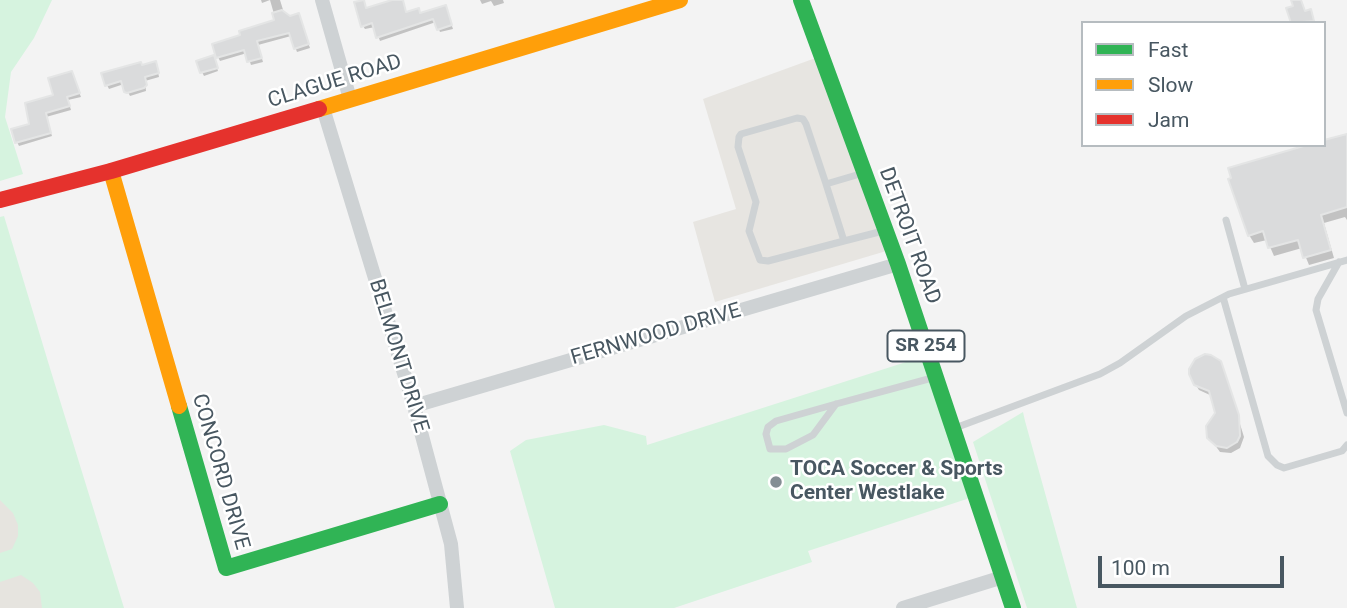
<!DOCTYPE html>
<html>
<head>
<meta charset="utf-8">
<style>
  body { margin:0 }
  #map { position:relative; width:1347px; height:608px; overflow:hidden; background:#f3f3f3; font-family:Roboto,sans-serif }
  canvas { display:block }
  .legend { position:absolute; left:1081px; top:21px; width:245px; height:126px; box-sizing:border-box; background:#fff; border:2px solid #b6bcc0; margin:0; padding:9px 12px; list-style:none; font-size:21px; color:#485761 }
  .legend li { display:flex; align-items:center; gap:14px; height:35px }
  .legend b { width:35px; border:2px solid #b6bcc0 }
  .scale { position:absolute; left:1098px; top:556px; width:186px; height:32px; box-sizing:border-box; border:4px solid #485761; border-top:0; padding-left:9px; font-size:21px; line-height:24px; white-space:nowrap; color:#485761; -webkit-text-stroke:5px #fff; paint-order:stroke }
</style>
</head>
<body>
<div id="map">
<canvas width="1347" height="608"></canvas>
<ul class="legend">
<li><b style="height:9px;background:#30b455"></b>Fast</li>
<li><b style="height:9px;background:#ff9f0a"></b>Slow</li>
<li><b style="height:9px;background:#e5322d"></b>Jam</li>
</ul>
<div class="scale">100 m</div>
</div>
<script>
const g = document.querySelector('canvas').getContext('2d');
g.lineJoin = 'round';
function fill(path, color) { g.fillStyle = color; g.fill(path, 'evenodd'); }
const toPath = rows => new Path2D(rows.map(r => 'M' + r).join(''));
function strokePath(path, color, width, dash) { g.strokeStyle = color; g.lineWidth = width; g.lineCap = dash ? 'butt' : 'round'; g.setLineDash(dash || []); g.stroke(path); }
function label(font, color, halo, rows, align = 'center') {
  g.font = font + ' Roboto,sans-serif'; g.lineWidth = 5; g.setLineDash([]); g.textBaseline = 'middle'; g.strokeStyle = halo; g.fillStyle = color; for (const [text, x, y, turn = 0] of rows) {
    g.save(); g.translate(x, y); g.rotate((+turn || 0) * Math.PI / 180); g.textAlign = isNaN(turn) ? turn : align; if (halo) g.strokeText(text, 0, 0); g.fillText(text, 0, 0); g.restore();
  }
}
fill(toPath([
  [821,56,893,249,715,302,693,222,736,209,703,99]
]), '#e7e5e1');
fill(toPath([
  [0,0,52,0,34,38,11,72,5,117,23,174,0,181],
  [4,216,49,365,124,608,0,608,0,217],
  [928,355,976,496,808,551,812,562,674,608,555,608,510,451,526,440,604,425,646,436,647,445],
  [1023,412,1025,421,1077,608,1027,608,973,442]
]), '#d6f3df');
fill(toPath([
  [0,500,13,513,18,525,18,536,12,549,0,553],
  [21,575,33,583,40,592,42,608,0,608,0,582]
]), '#e6e4df');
fill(toPath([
  [261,0,280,0,284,13,290,17,300,19,310,48,297,52,291,36,258,45,263,62,251,65,247,53,220,61,218,57,242,36,276,21,270,0,262,3],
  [391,0,402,0,407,14,420,14,447,11,453,29,440,32,436,22,380,41,375,27,365,29,363,26,366,10,392,2],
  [480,0,503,0,504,3,494,6,491,1,482,4],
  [215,61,218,71,204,76,202,72],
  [142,67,157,67,159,77,145,81,146,91,130,96,124,84,109,89,107,85],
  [73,76,81,97,68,100,71,110,46,117,52,136,19,146,17,142],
  [1347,136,1347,220,1345,217,1324,223,1334,258,1309,265,1302,248,1274,256,1267,240,1254,243,1249,235,1324,145],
  [1223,369,1244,437,1240,448,1231,453,1220,452,1209,437,1217,413,1212,396,1199,390,1192,379]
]), '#0003');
const building = toPath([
  [364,0,366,8,392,0,403,0,406,12,419,8,420,13,446,5,452,25,437,30,433,19,376,38,372,23,361,27,354,2,364,0],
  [1291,0,1301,0,1305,11,1311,9,1314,21,1291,23,1286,8,1293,6,1291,0],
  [282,10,290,16,299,13,309,44,294,49,289,33,257,41,262,58,247,62,244,50,216,58,212,44,240,35,239,31,274,20,272,13,282,10],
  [214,55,218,68,200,73,196,61,214,55],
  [156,61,159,73,145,77,147,85,144,88,127,93,124,92,121,81,105,86,101,73,141,62,142,65,156,61],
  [72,71,80,93,67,97,70,106,46,113,51,133,15,143,11,129,29,124,25,103,53,95,48,78,72,71],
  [1347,134,1347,207,1321,215,1331,250,1303,258,1298,240,1268,248,1263,231,1248,236,1228,179,1231,178,1228,168,1307,145,1324,145,1324,140,1347,134],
  [1205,354,1211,355,1221,361,1239,415,1240,436,1237,442,1227,448,1216,446,1207,438,1206,426,1215,413,1209,391,1194,385,1189,374,1189,369,1195,359,1205,354]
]);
fill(building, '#dadbdc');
strokePath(building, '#e4e5e5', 2);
strokePath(toPath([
  [860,174,826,184,844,241,883,231],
  [826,184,806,124,803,119,797,118,741,134,739,137,738,147,756,202,749,231,760,260,768,261,844,241],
  [1226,220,1245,289],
  [1339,262,1318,299,1316,310,1347,413],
  [1223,297,1268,456,1277,465,1284,468,1342,451,1347,445],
  [836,404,813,435,786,449,770,449,766,434,768,427,776,421,836,404,932,378],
  [955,428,1100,374,1120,363,1186,316,1229,294,1347,260]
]), '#ced2d4', 7);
strokePath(toPath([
  [322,0,350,99],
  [323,108,414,406,451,544,457,608],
  [414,406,898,264],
  [903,608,1003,577]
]), '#ced2d4', 14);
strokePath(toPath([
  [801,0,898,264,1013,608],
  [179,406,226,568,440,504]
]), '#30b455', 16);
strokePath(toPath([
  [319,109,680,0],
  [111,171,179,406]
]), '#ff9f0a', 16);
strokePath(toPath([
  [0,200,111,171,319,109]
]), '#e5322d', 16);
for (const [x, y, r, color] of [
  [776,482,7,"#848e94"]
]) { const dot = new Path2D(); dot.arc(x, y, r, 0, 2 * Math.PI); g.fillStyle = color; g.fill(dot); strokePath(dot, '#fff', 2.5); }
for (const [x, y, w] of [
  [926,346,77]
]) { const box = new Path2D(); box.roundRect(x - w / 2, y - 15.5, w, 31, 5); g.fillStyle = '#fff'; g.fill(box); strokePath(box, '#485761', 2); }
label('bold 19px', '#485761', null, [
  ["SR 254",926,346]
]);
label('21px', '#485761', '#fff', [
  ["CLAGUE ROAD",335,82,-17],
  ["DETROIT ROAD",909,236,70],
  ["FERNWOOD DRIVE",656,335,-16],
  ["BELMONT DRIVE",398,356,73],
  ["CONCORD DRIVE",220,472,74]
]);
label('bold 21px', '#485761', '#fff', [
  ["TOCA Soccer & Sports",790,470],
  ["Center Westlake",790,494]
], 'left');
</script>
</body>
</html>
